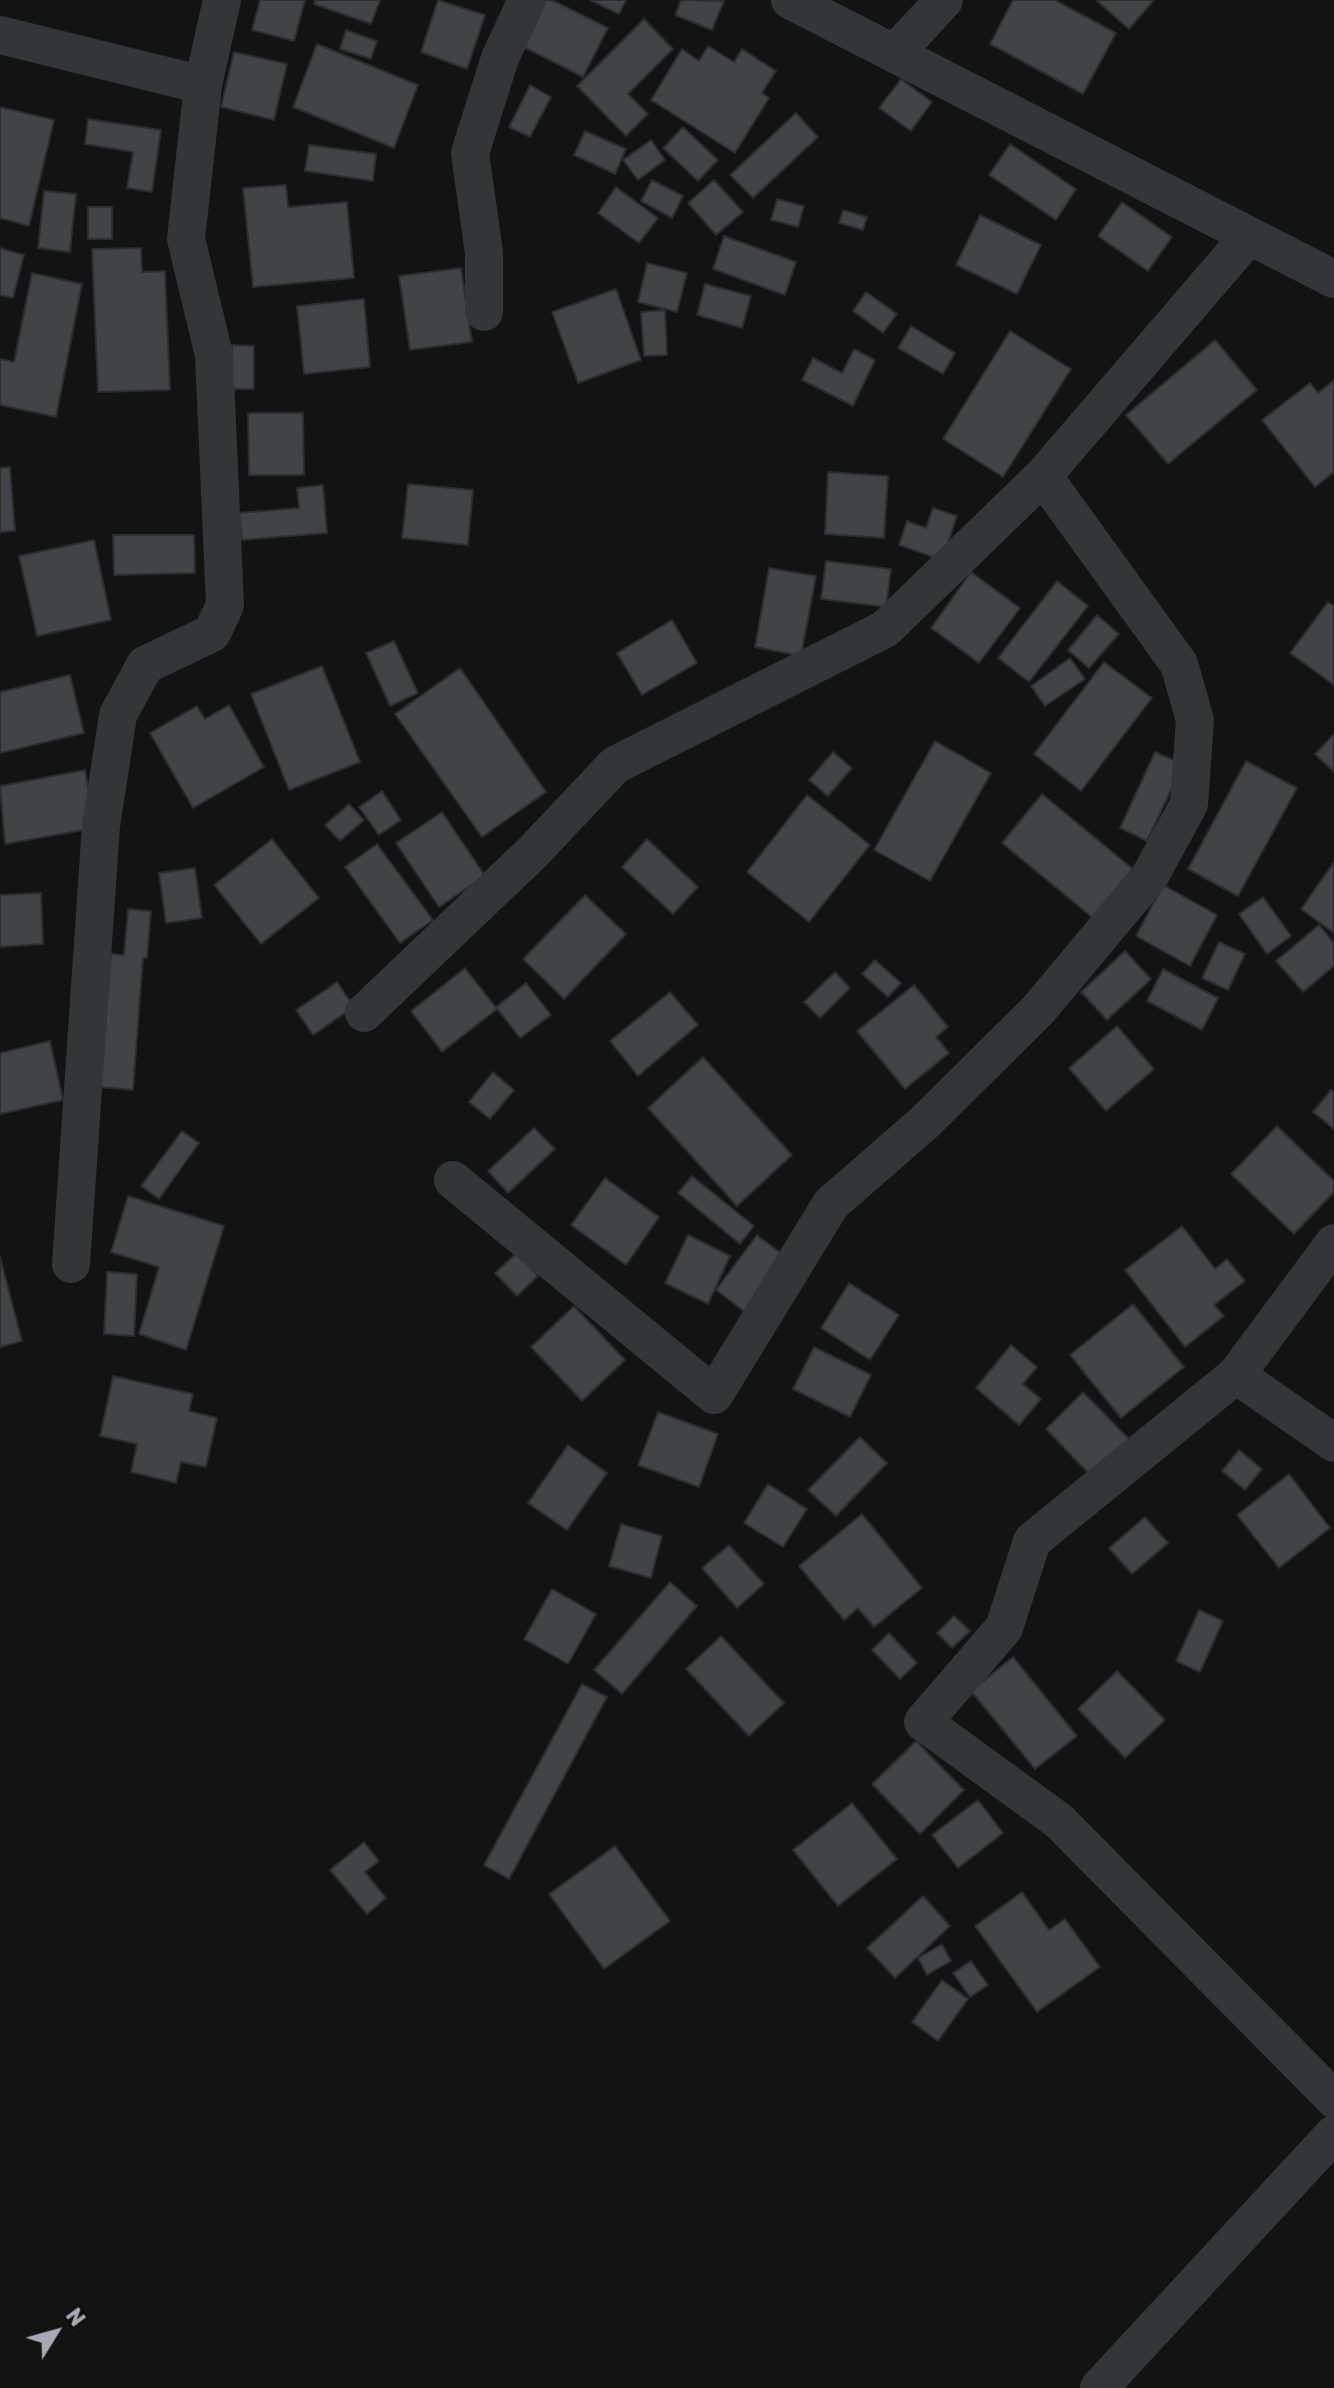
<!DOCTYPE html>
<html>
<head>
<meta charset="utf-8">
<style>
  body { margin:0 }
  #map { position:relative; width:1334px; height:2388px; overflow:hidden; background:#131314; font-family:Rubik,sans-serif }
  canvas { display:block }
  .north { position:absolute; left:16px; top:2292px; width:80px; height:80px; -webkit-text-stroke:6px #0e0e0f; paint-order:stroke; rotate:53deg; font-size:22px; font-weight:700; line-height:32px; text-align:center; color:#a6aab4 }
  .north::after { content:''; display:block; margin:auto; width:28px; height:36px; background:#a6aab4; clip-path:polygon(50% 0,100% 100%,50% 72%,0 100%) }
</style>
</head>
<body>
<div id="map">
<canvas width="1334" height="2388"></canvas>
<div class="north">N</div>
</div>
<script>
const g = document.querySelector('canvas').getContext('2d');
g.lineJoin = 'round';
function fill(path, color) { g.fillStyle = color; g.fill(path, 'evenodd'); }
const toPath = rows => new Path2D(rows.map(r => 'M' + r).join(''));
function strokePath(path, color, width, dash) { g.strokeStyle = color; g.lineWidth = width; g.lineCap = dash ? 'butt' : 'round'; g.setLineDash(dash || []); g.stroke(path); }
const building = toPath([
  [260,0,305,0,294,41,252,30,260,0],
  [315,0,380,0,371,24,314,4,315,0],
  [438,0,485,15,467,69,421,52,438,0],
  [537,0,552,0,608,28,583,77,516,43,537,0],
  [590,0,626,0,619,14,590,0],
  [681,0,724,1,712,30,675,15,681,0],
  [1013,0,1055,0,1116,33,1083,94,990,44,1013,0],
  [1096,0,1154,0,1129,29,1096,0],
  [644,19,673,49,628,94,648,114,626,136,577,86,644,19],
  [346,30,377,41,371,59,340,49,346,30],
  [317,44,418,85,394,148,293,107,317,44],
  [708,46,734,62,742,49,776,71,762,93,769,98,735,153,651,100,682,49,699,61,708,46],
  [234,52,287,64,274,120,221,107,234,52],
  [901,79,932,102,911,131,879,108,901,79],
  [530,85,551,97,530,137,509,127,530,85],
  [0,107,54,120,29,226,0,218,0,107],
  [796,113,818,137,753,198,730,175,796,113],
  [88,119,161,130,152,192,127,188,133,152,85,144,88,119],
  [683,127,718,160,698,181,663,148,683,127],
  [585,131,626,149,615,174,574,155,585,131],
  [651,140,665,160,638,180,623,160,651,140],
  [1010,144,1076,189,1056,220,989,175,1010,144],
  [309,145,376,154,373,181,305,171,309,145],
  [652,180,683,196,672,218,641,201,652,180],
  [714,180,743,212,716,235,688,203,714,180],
  [286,185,288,207,347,202,354,278,253,287,243,188,286,185],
  [616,187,658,218,639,243,598,213,616,187],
  [44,191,76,194,70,252,38,248,44,191],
  [777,199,804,206,798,227,771,220,777,199],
  [1122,202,1172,237,1148,271,1098,236,1122,202],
  [88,207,112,207,112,239,88,239,88,207],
  [843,210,867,217,863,230,839,223,843,210],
  [980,215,1041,245,1017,294,956,265,980,215],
  [724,236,796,262,785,295,713,269,724,236],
  [0,248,24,255,13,298,0,295,0,248],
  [141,248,142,272,165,271,170,390,98,392,92,249,141,248],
  [647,263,687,273,677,312,638,302,647,263],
  [461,268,472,342,410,350,399,276,461,268],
  [32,273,82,284,56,417,0,405,0,359,14,362,32,273],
  [705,284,751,296,742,328,697,315,705,284],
  [616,289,641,360,578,383,552,312,616,289],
  [866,292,897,314,883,333,853,311,866,292],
  [364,299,370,367,304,374,297,306,364,299],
  [665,310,667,355,644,356,641,312,665,310],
  [911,326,955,353,943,374,898,348,911,326],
  [1010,331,1071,369,1003,477,943,439,1010,331],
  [1215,340,1257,390,1168,464,1126,415,1215,340],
  [232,345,254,346,254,389,232,389,232,345],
  [854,349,875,360,853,406,802,380,813,358,842,373,854,349],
  [1334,380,1334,472,1315,487,1262,420,1310,383,1318,393,1334,380],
  [248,413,303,413,304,475,249,475,248,413],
  [10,467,15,531,0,532,0,468,10,467],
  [828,472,888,476,884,538,825,534,828,472],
  [408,484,473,490,468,545,402,538,408,484],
  [323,485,327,533,242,540,239,513,299,508,297,488,323,485],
  [933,508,957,516,942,560,899,545,907,521,926,528,933,508],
  [113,535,194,535,195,573,114,575,113,535],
  [94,540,111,620,37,636,19,556,94,540],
  [826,561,891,569,886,607,821,599,826,561],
  [769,568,816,576,801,656,755,647,769,568],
  [971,572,1020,608,979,663,931,628,971,572],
  [1057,581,1088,606,1029,682,998,658,1057,581],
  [1328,602,1334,606,1334,685,1290,653,1328,602],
  [1097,615,1119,634,1089,668,1068,650,1097,615],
  [672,620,697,663,642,695,617,653,672,620],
  [394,641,418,693,390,706,366,653,394,641],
  [1070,658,1085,679,1045,706,1031,686,1070,658],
  [1104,662,1152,698,1081,791,1034,754,1104,662],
  [322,666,360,762,289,790,251,694,322,666],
  [460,668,546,792,482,837,395,714,460,668],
  [70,675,84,733,0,753,0,692,70,675],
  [229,705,264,767,193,808,150,733,197,706,205,719,229,705],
  [1334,734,1334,772,1315,754,1334,734],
  [935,741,991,773,930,881,874,850,935,741],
  [833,752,852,768,828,796,809,780,833,752],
  [1155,752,1183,764,1147,841,1120,828,1155,752],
  [1246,761,1297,788,1238,896,1188,869,1246,761],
  [85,770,95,828,5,844,0,786,85,770],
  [382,791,401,820,379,835,359,807,382,791],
  [1042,794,1133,869,1093,918,1002,843,1042,794],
  [807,795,870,845,809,922,747,872,807,795],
  [349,804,364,820,340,841,325,825,349,804],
  [442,812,485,876,439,907,396,843,442,812],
  [272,839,319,898,261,944,214,885,272,839],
  [647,839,698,887,673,914,622,867,647,839],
  [377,844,433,920,400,943,345,867,377,844],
  [1334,862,1334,933,1301,909,1334,862],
  [195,868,202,918,166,923,159,873,195,868],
  [1163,885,1217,915,1190,966,1136,936,1163,885],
  [41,893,43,944,0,947,0,895,41,893],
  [585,895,626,934,564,999,523,959,585,895],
  [1263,897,1291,936,1267,954,1239,914,1263,897],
  [128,909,151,911,147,958,143,958,133,1090,100,1087,111,954,124,955,128,909],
  [1319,925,1334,943,1334,966,1303,992,1276,961,1319,925],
  [1219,942,1245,954,1228,990,1202,978,1219,942],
  [1125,951,1151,979,1107,1020,1081,992,1125,951],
  [875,960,901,983,888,997,862,974,875,960],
  [465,968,497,1009,442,1052,411,1011,465,968],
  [1163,969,1218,998,1202,1030,1147,1001,1163,969],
  [835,972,850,988,820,1018,804,1002,835,972],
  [337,982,354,1007,313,1035,296,1010,337,982],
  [526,983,551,1015,520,1038,496,1007,526,983],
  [914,985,948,1027,936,1037,949,1053,905,1089,857,1031,914,985],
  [670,992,698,1025,638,1076,610,1041,670,992],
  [1117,1026,1154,1069,1106,1111,1069,1068,1117,1026],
  [50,1041,63,1100,0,1114,0,1053,50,1041],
  [703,1057,792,1155,737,1206,648,1108,703,1057],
  [493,1072,514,1090,490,1119,469,1102,493,1072],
  [1331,1090,1334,1093,1334,1129,1313,1112,1331,1090],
  [1277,1126,1334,1181,1334,1192,1294,1234,1231,1174,1277,1126],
  [534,1128,555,1149,508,1193,488,1171,534,1128],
  [182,1131,199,1143,159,1199,141,1186,182,1131],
  [692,1176,754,1226,740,1244,678,1193,692,1176],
  [605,1178,659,1217,626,1265,571,1225,605,1178],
  [128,1196,224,1226,186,1350,139,1334,159,1267,111,1252,128,1196],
  [1182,1226,1215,1269,1227,1259,1245,1281,1214,1305,1224,1316,1185,1347,1125,1270,1182,1226],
  [688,1235,730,1256,708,1304,665,1283,688,1235],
  [757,1235,786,1257,745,1312,716,1290,757,1235],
  [517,1253,538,1276,517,1296,495,1273,517,1253],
  [0,1257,22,1341,0,1347,0,1257],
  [107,1272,137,1274,134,1336,104,1334,107,1272],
  [849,1283,899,1315,870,1360,821,1328,849,1283],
  [1133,1304,1184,1367,1121,1418,1070,1355,1133,1304],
  [574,1306,625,1360,582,1401,531,1347,574,1306],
  [1011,1345,1037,1367,1023,1384,1041,1399,1019,1425,976,1388,1011,1345],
  [814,1347,871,1375,850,1417,793,1389,814,1347],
  [113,1376,193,1394,189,1411,217,1418,206,1467,181,1462,176,1483,131,1472,137,1444,100,1436,113,1376],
  [1083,1392,1132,1442,1094,1479,1046,1429,1083,1392],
  [658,1412,718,1434,699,1487,638,1465,658,1412],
  [860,1437,887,1463,836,1516,808,1490,860,1437],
  [568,1445,607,1473,567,1530,528,1503,568,1445],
  [1239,1450,1262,1469,1245,1490,1222,1471,1239,1450],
  [1289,1474,1330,1528,1279,1568,1237,1515,1289,1474],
  [768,1484,807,1509,783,1547,744,1523,768,1484],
  [862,1514,922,1588,874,1627,858,1608,844,1620,799,1566,862,1514],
  [1145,1517,1168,1543,1132,1574,1109,1548,1145,1517],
  [621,1524,662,1536,651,1578,609,1566,621,1524],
  [729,1545,764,1584,737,1608,702,1568,729,1545],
  [670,1582,697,1606,622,1694,594,1670,670,1582],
  [552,1589,596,1614,568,1664,524,1639,552,1589],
  [1199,1610,1223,1621,1200,1672,1176,1661,1199,1610],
  [954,1616,970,1631,952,1648,937,1633,954,1616],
  [889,1633,917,1663,900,1679,872,1650,889,1633],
  [721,1636,784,1703,749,1736,686,1669,721,1636],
  [1013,1657,1077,1736,1035,1769,971,1691,1013,1657],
  [1117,1671,1165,1720,1125,1758,1078,1709,1117,1671],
  [582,1684,607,1697,509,1879,484,1865,582,1684],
  [916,1741,964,1790,920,1834,872,1784,916,1741],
  [978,1800,1003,1833,958,1868,932,1835,978,1800],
  [852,1803,897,1859,838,1906,793,1850,852,1803],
  [364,1842,379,1861,365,1872,386,1898,367,1914,330,1870,364,1842],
  [615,1846,670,1921,604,1969,549,1894,615,1846],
  [1022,1892,1049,1930,1065,1919,1100,1967,1037,2012,975,1926,1022,1892],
  [923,1896,950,1926,895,1978,867,1948,923,1896],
  [942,1944,951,1961,927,1975,918,1958,942,1944],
  [971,1961,988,1985,970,1997,953,1973,971,1961],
  [942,1980,968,1999,938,2041,912,2022,942,1980]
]);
fill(building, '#424347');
strokePath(building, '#2d2d30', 2);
strokePath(toPath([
  [790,0,1334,279],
  [0,35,203,85],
  [895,53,944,0],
  [484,312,484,253,470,153,500,58,527,0],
  [364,1013,533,852,615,765,885,629,1043,476,1249,236],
  [453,1180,714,1395,831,1204,925,1122,1038,1010,1150,876,1189,804,1195,720,1179,664,1043,476],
  [1334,1243,1236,1375,1032,1541,1004,1628,923,1722,1059,1821,1334,2099],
  [71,1264,101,826,118,715,145,665,212,633,225,605,214,355,186,239,203,85,222,0],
  [1236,1375,1334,1443],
  [1099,2388,1334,2134]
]), '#343539', 38);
</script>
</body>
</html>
